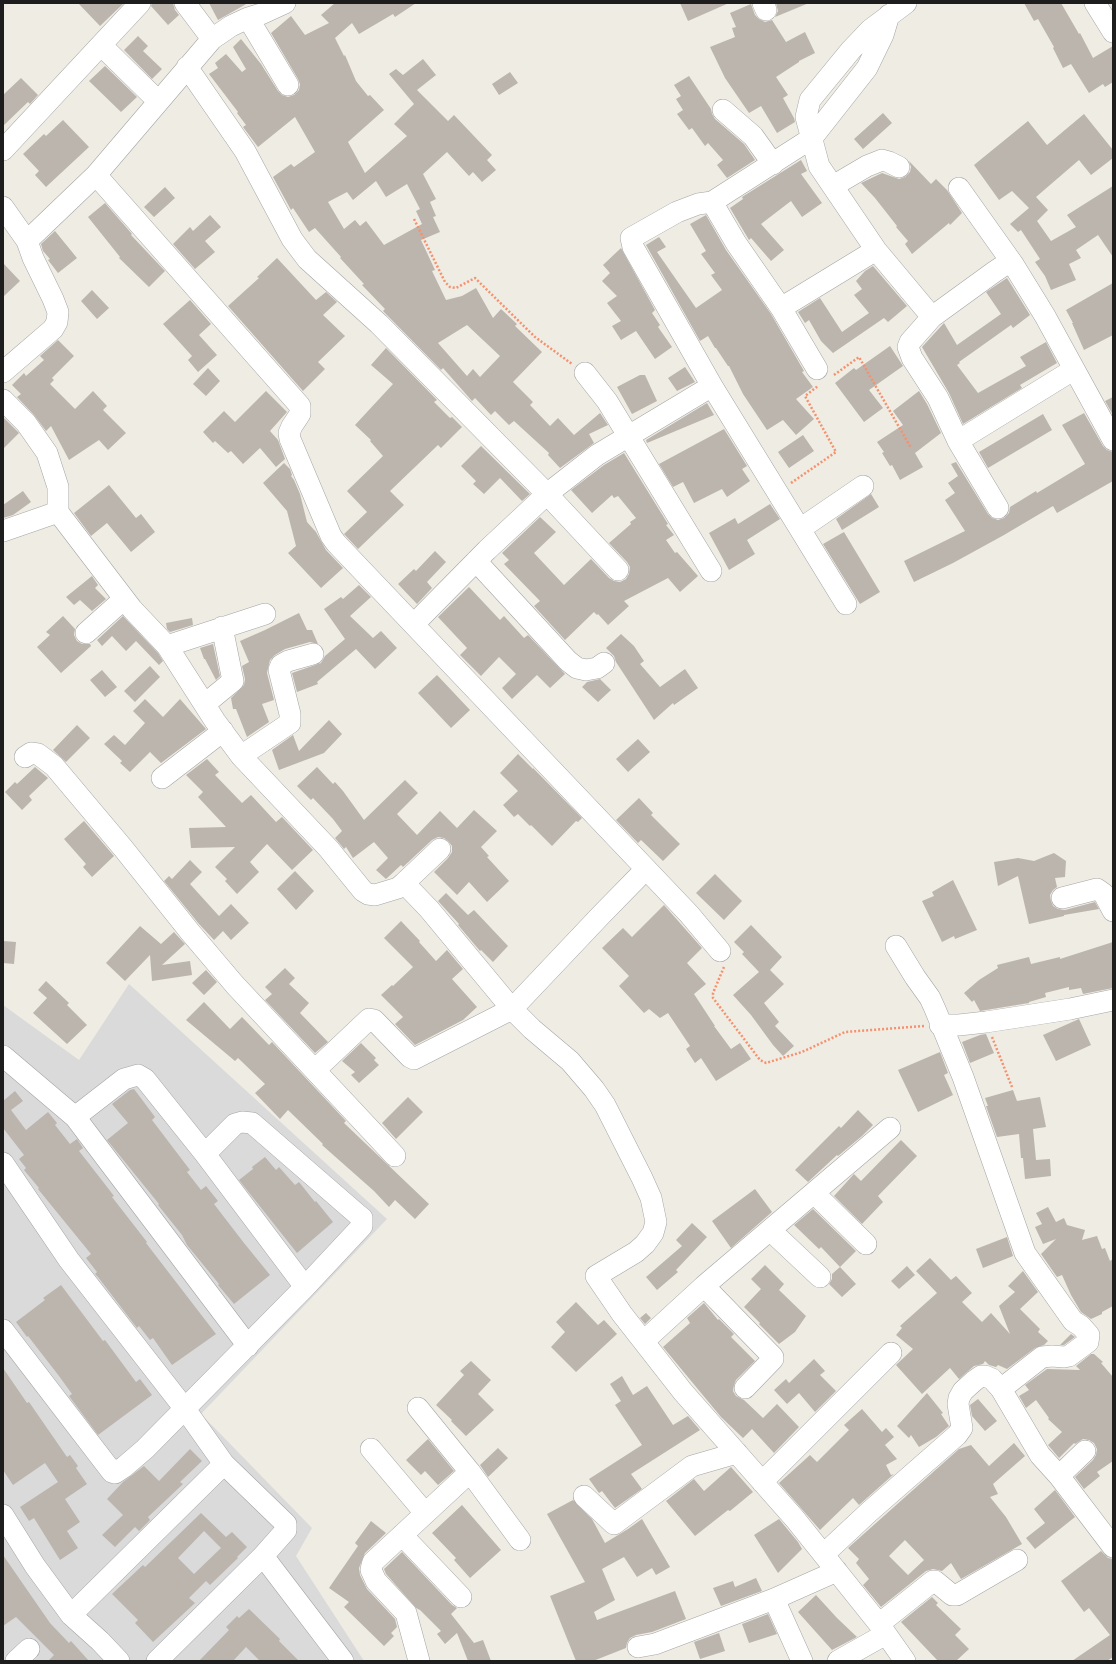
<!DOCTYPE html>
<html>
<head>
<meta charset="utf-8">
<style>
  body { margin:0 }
  #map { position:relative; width:1116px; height:1664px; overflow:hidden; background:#eeece3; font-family:Mulish,sans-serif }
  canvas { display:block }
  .frame { position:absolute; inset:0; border:4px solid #1d1d1d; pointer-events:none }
</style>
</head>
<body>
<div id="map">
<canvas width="1116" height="1664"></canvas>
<div class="frame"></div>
</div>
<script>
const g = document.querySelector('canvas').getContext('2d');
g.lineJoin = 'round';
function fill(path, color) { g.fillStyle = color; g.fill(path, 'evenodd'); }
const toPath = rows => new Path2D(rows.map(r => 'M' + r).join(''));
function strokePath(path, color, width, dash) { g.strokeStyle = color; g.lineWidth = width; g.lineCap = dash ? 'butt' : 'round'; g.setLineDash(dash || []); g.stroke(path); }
fill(toPath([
  [129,984,387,1219,201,1414,312,1528,296,1556,364,1661,3,1661,3,1005,79,1060]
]), '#dbdada');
fill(toPath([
  [78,3,124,3,100,26],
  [152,3,173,3,175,10,179,15,168,25,151,6],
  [209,3,248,3,218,20],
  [335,3,416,3,395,17,393,14,359,34,352,23,335,38,344,56,345,55,356,81,368,96,370,95,384,110,348,142,365,173,407,136,394,124,414,104,389,74,396,69,403,75,423,59,436,75,417,90,448,121,454,115,492,155,487,160,496,170,482,182,473,172,469,176,447,152,423,174,436,199,430,202,436,216,433,217,440,232,421,240,435,270,432,271,446,300,462,296,476,288,493,318,501,309,517,324,515,326,542,352,513,382,533,402,530,405,550,426,558,418,574,435,600,413,608,425,589,434,594,443,560,468,548,455,549,453,514,421,509,425,495,411,491,415,475,398,472,401,443,368,441,370,383,311,385,309,362,285,364,284,340,258,341,257,315,228,309,232,293,208,291,210,273,177,291,164,294,167,315,152,295,117,258,147,243,127,246,125,237,113,238,112,209,74,218,68,215,63,226,54,242,72,246,69,233,47,241,39,261,64,278,91,282,95,288,97,294,95,299,90,300,84,298,79,271,33,291,16,305,35,329,23,321,15],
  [376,181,386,197,407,184,420,209,416,211,422,224,384,245,366,221,360,226,355,220,344,229,328,202,347,192,353,200],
  [467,325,500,356,480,377,473,369,467,376,438,343],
  [680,3,729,3,688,21],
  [776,3,809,3,775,17,778,11],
  [1024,3,1061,3,1079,34,1080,33,1093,58,1113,46,1113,82,1105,87,1103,84,1089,93,1071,64,1063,68,1053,48,1054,47,1038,19,1034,21],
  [751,4,755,15,759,19,765,22,772,20,786,42,805,32,815,53,799,61,799,62,776,77,788,95,783,98,794,118,795,122,777,133,761,106,749,113,725,78,710,47,735,37,732,28,736,27,730,13],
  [138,36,148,46,143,51,162,69,152,79,124,50],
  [105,66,137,97,121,112,89,81],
  [510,72,518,83,499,95,492,84],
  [689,76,711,109,712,114,715,119,744,144,755,160,727,178,717,165,723,160,708,143,705,146,692,128,689,130,677,114,683,110,676,99,681,96,674,85],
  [21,78,38,95,30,104,28,102,3,126,3,95],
  [883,113,892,123,863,149,854,139],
  [1084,114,1113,150,1113,158,1091,175,1079,160,1036,197,1048,210,1037,221,1051,241,1076,227,1067,215,1113,186,1113,257,1098,235,1076,250,1081,258,1069,264,1076,280,1051,290,1045,276,1035,262,1040,259,1021,230,1018,232,1010,224,1029,208,1012,191,999,200,974,165,1028,121,1047,145],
  [63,120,89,147,46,187,35,175,39,171,23,154,44,134,46,136],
  [801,160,807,171,801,174,822,203,802,217,791,201,761,224,784,250,771,261,751,238,749,240,730,208,743,199,742,197],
  [909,161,931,184,936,179,947,190,962,213,950,225,949,223,912,254,905,244,908,241,896,227,897,226,875,198,861,183,882,173,899,179,905,177,910,172,911,167],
  [165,187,175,198,154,217,144,207],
  [105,203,132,234,131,235,165,271,149,287,119,258,120,257,88,217],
  [210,215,221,227,205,241,215,252,195,269,173,244,190,227,193,231],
  [706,215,726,250,771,314,804,371,802,372,813,387,796,399,814,419,796,435,783,420,767,430,743,394,729,366,728,366,716,348,715,348,708,336,700,341,646,245,659,237,666,247,657,252,696,308,722,290,711,275,715,273,701,254,706,251,690,224],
  [55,231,77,258,58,273,48,260,50,259,43,251,41,244],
  [621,248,655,310,652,313,660,325,658,327,672,347,655,359,636,331,621,340,612,326,621,321,607,303,617,296,602,281,610,273,603,265],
  [277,258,316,300,326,292,337,302,323,315,345,336,318,362,325,369,303,391,228,306,259,278,257,277],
  [3,263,20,281,3,297],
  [873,266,907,306,888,322,884,318,833,353,821,341,809,320,805,323,798,312,820,298,842,332,869,313,854,295,862,289,856,281,865,271],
  [1007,278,1030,315,1013,328,1011,325,959,362,960,363,957,365,978,393,1026,366,1020,357,1046,342,1057,363,1020,385,1022,388,963,424,949,393,922,347,944,323,957,345,1001,314,986,292],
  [1113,283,1113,335,1084,350,1072,323,1073,323,1066,310],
  [92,290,109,308,97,319,81,301],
  [190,300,211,324,199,335,217,355,198,372,188,360,192,356,163,324],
  [58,340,74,356,52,378,54,380,50,384,75,409,93,391,107,406,103,410,126,433,108,450,99,440,69,460,51,426,46,431,34,415,17,397,21,394,12,385,24,373,26,376,44,360,40,356],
  [890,346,903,366,869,390,883,408,864,422,835,383,854,368,856,370],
  [386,348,437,400,434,402,450,418,452,417,462,427,441,448,438,445,390,491,404,505,358,549,344,534,367,512,347,491,383,456,370,441,371,440,355,425,393,384,371,365],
  [685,367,695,382,677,391,668,378],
  [208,368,220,381,206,396,193,384],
  [640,375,645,375,657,401,632,414,617,387],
  [266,391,287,412,270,431,278,440,285,459,276,467,260,448,243,464,231,451,228,453,215,441,213,443,203,432,224,411,235,422],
  [919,391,927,404,941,433,915,453,923,467,900,480,892,465,890,466,882,453,884,452,877,442,903,425,893,411],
  [1113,397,1113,415,1105,401],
  [707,403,714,415,647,443,646,440],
  [1084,413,1103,446,1107,450,1113,452,1113,481,1057,513,1053,506,1004,535,953,563,914,582,904,561,965,531,945,500,955,493,948,483,958,476,951,464,956,462,988,514,992,518,998,520,1004,518,1009,513,1010,507,1036,491,1037,493,1085,464,1062,425],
  [1043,414,1052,430,988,468,979,452],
  [3,417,19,433,3,449],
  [724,429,747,466,742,469,750,481,727,497,722,489,694,503,683,482,673,487,659,464],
  [803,435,814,451,789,468,778,452],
  [481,446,530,494,522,501,500,478,484,494,473,484,476,481,461,466],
  [624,453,668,524,666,525,674,535,666,540,675,553,677,552,698,576,680,592,668,578,624,601,629,606,608,625,598,614,597,615,594,612,565,640,534,606,540,601,504,564,509,560,502,553,540,517,556,532,534,553,564,585,591,559,609,578,614,581,620,582,626,579,629,574,630,567,627,562,609,543,631,524,630,522,636,518,618,496,614,498,612,495,592,513,571,490,604,465],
  [284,463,290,469,292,475,291,476,294,480,300,494,307,522,316,532,326,550,343,568,321,588,288,553,296,546,287,511,263,483],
  [109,485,136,518,141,514,155,532,131,552,107,523,91,536,74,513],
  [23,491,31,502,13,515,3,518,3,505],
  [871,494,879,507,842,530,836,519],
  [770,504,780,519,747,540,755,554,729,570,709,533,735,518,738,524],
  [844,532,880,592,860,604,823,544],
  [435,551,446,562,427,582,432,588,417,604,398,584,414,569,416,571],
  [92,576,98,585,95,588,106,599,92,611,80,600,74,605,66,597],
  [359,585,371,597,350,616,373,638,381,631,397,648,375,669,356,649,317,682,318,684,297,692,292,673,321,663,325,656,345,639,324,609,341,597,343,599],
  [469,587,500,620,504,616,524,638,528,635,565,674,550,688,537,675,512,699,502,688,516,674,499,657,481,676,460,655,467,648,438,617],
  [299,613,307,630,312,630,318,644,310,642,285,649,275,655,270,660,267,673,274,700,262,704,269,722,247,737,236,709,233,709,231,698,244,685,245,679,242,666,249,662,240,641,265,630],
  [63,616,75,629,74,635,77,641,82,644,90,644,91,646,61,673,37,647,50,635,46,632],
  [123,616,158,653,163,661,159,665,136,641,126,651,112,636,102,646,97,640],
  [192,618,193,625,170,632,167,629,166,623],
  [621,634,634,646,644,661,640,664,660,687,685,669,698,688,674,705,673,703,654,720,616,662,614,656,606,648],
  [213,644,220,676,216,680,205,659,204,659,200,648],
  [150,666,160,677,135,702,124,691],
  [102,670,117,687,105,697,90,680],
  [437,675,470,710,451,728,418,693],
  [600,679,611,690,598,702,582,687,587,682],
  [145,699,163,717,180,699,206,729,161,763,150,752,130,772,120,763,122,761,104,744,114,735,125,745,145,723,133,711],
  [329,720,342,734,324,753,279,770,272,750,293,735,299,751],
  [77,725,90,738,66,762,53,750],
  [638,739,650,752,628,772,616,759],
  [518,754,533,769,533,768,582,818,578,822,576,821,552,846,531,825,530,826,518,814,514,817,503,805,518,791,500,773],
  [207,759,219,772,215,775,242,803,251,795,276,822,282,817,313,850,292,870,267,844,250,862,259,872,237,894,225,881,227,879,215,867,235,847,191,848,189,828,226,827,198,797,203,792,186,775],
  [35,767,48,778,29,796,32,800,22,810,5,792,15,782,17,784],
  [317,767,333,784,335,782,343,791,364,820,405,780,418,793,397,814,417,835,440,811,457,828,474,810,497,831,481,847,489,856,487,857,509,881,487,902,469,882,457,895,434,872,448,858,452,852,452,846,448,841,444,838,438,837,432,840,403,867,401,865,386,879,376,870,388,858,374,842,353,858,346,847,344,849,335,838,342,831,333,819,313,798,311,800,297,786],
  [639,798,653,813,651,815,680,844,663,861,641,840,638,843,616,820],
  [84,821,114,856,92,877,83,867,86,864,64,839],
  [1054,853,1066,861,1065,877,1055,878,1057,887,1053,890,1050,895,1051,901,1053,906,1058,909,1065,910,1095,902,1099,909,1064,915,1064,916,1029,924,1018,876,998,886,994,862,1018,858,1034,861],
  [190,860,202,872,190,884,219,916,231,904,249,923,231,940,223,931,214,940,199,924,164,881,169,876,172,879],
  [295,871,314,891,296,910,277,889],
  [715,874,742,901,724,920,696,893],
  [953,880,977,930,955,939,954,936,942,942,922,901,934,896,932,892],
  [446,893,468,915,474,910,508,946,493,962,481,950,480,951,458,925,459,924,438,901],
  [664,905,702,948,687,963,706,984,694,994,715,1026,714,1026,731,1049,740,1043,751,1059,716,1081,701,1058,695,1063,686,1049,690,1046,668,1013,660,1018,649,1009,644,1013,619,986,629,976,602,948,623,928,632,937],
  [401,921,420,941,419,942,436,961,447,950,463,969,452,979,477,1007,463,1020,415,1045,395,1024,403,1017,381,995,392,985,393,986,413,967,384,938],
  [751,925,782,957,770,970,784,984,764,1003,779,1022,775,1026,794,1046,783,1056,773,1045,751,1015,733,995,759,972,742,954,744,952,734,942],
  [140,926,161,944,174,932,185,944,162,965,190,961,192,975,152,981,150,955,125,981,106,963],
  [3,941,16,942,14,964,3,963],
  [1113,942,1113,988,1083,994,1081,988,1069,990,1069,987,1045,993,1046,997,1029,1002,1029,1003,980,1011,974,1000,972,1002,964,993,979,980,998,968,997,965,1029,957,1031,964,1060,957,1060,959],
  [285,968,295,978,289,984,309,1003,300,1013,328,1042,315,1053,265,1000,272,994,265,987],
  [206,970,217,982,204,995,192,983],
  [46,981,69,1003,67,1005,87,1025,67,1044,33,1013,47,998,38,990],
  [204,1002,230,1029,242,1017,269,1045,272,1042,346,1121,344,1123,429,1204,415,1219,395,1200,389,1207,374,1191,322,1145,323,1144,288,1110,280,1119,255,1093,265,1084,238,1058,235,1061,186,1020],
  [1079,1019,1091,1045,1056,1061,1043,1035],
  [986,1034,994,1053,970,1063,962,1042,980,1035],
  [361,1043,376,1058,374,1060,379,1065,359,1083,351,1075,355,1072,342,1061],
  [940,1052,948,1073,944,1075,953,1095,918,1112,898,1070],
  [134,1089,155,1117,152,1120,190,1170,187,1172,201,1190,206,1186,218,1201,214,1204,244,1243,270,1275,234,1304,218,1285,219,1284,187,1245,182,1235,158,1205,159,1204,107,1140,128,1123,112,1104,130,1090],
  [1013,1090,1017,1101,1040,1097,1046,1127,1033,1129,1036,1160,1050,1159,1051,1176,1025,1179,1023,1158,1021,1158,1019,1134,997,1137,986,1106,988,1106,985,1098],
  [15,1091,23,1101,11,1110,26,1130,48,1112,57,1123,55,1125,70,1144,77,1139,83,1148,79,1151,97,1174,114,1196,112,1197,147,1242,146,1243,216,1334,172,1365,153,1338,150,1340,139,1326,137,1328,98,1277,95,1274,97,1272,86,1258,91,1254,38,1189,39,1188,24,1170,26,1168,19,1159,24,1155,3,1128,3,1101],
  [408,1097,423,1112,396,1139,382,1123],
  [858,1110,873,1125,862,1136,838,1156,837,1155,808,1182,795,1170,839,1126,841,1128],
  [901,1140,917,1156,878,1196,883,1202,862,1224,834,1196,854,1174,861,1181],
  [265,1157,276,1170,279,1167,295,1185,299,1182,315,1202,316,1201,333,1222,297,1253,239,1180,253,1169,252,1167],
  [755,1189,772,1212,731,1248,712,1221],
  [1048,1207,1056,1222,1064,1218,1067,1225,1085,1230,1082,1240,1097,1236,1102,1249,1105,1248,1110,1261,1113,1259,1113,1306,1102,1312,1102,1314,1091,1319,1081,1312,1071,1295,1062,1275,1057,1277,1041,1254,1056,1239,1043,1244,1035,1227,1042,1224,1036,1213],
  [813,1209,856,1251,840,1267,821,1247,819,1249,794,1225],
  [692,1223,707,1237,676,1270,678,1272,657,1290,646,1277,682,1246,676,1240],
  [1007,1237,1013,1256,983,1268,976,1249],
  [930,1258,951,1280,956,1276,972,1293,962,1302,982,1322,991,1313,1010,1334,999,1306,1015,1292,1008,1286,1023,1271,1038,1292,1020,1309,1040,1329,1038,1332,1048,1341,1044,1345,1035,1348,1007,1369,998,1365,996,1367,989,1365,985,1361,983,1364,974,1366,959,1379,950,1368,922,1394,896,1365,913,1349,896,1335,902,1328,900,1326,937,1293,916,1271],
  [765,1265,784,1284,779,1290,806,1316,795,1332,779,1344,759,1324,760,1323,744,1307,761,1289,751,1279],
  [907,1266,915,1275,899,1289,891,1281],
  [840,1267,856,1284,842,1297,829,1284,832,1279,832,1274],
  [61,1285,103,1341,105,1340,136,1382,140,1379,152,1395,98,1435,69,1396,72,1394,59,1376,28,1336,27,1337,16,1322,45,1300,43,1298],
  [576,1302,598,1325,604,1320,617,1334,576,1372,551,1347,565,1332,556,1322],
  [704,1303,718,1320,719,1319,734,1334,731,1337,755,1361,736,1380,734,1385,733,1391,736,1396,744,1400,763,1418,777,1404,799,1427,774,1453,752,1429,743,1438,721,1417,663,1347,690,1323,687,1318],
  [646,1313,651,1318,645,1324,640,1318],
  [1071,1334,1075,1337,1064,1345,1060,1345],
  [1091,1354,1094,1354,1103,1362,1101,1363,1113,1377,1113,1461,1097,1472,1100,1476,1084,1489,1075,1477,1093,1460,1096,1455,1097,1449,1094,1443,1089,1440,1083,1439,1075,1444,1074,1443,1059,1458,1048,1445,1062,1432,1048,1419,1049,1418,1036,1400,1026,1408,1019,1396,1029,1390,1025,1385,1047,1369,1080,1370,1076,1366],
  [814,1359,825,1371,820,1375,836,1391,815,1412,799,1393,787,1404,774,1390,786,1379,789,1383],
  [471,1361,491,1380,478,1394,494,1410,466,1436,451,1421,452,1420,436,1405,464,1375,460,1371],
  [3,1368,27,1403,29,1402,67,1457,70,1455,78,1466,76,1468,87,1484,65,1499,80,1522,67,1531,78,1548,60,1560,34,1518,29,1521,20,1507,58,1482,45,1463,13,1485,3,1470],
  [622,1376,633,1395,647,1386,673,1425,688,1416,700,1430,631,1474,642,1489,615,1508,602,1491,599,1493,589,1479,642,1445,615,1405,621,1401,610,1384],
  [927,1393,943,1413,941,1414,949,1426,936,1437,919,1447,911,1435,909,1438,897,1426],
  [978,1399,997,1421,985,1431,972,1416,970,1405],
  [862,1409,882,1432,886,1428,894,1437,885,1445,897,1459,886,1465,891,1475,894,1474,859,1505,853,1498,820,1530,779,1483,810,1455,817,1462,849,1430,844,1425],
  [428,1439,454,1471,438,1485,425,1471,421,1475,406,1460],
  [1014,1443,1025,1456,993,1484,998,1494,990,1497,1006,1517,1022,1544,961,1579,951,1563,942,1571,933,1569,926,1571,881,1607,863,1585,869,1579,856,1563,859,1559,848,1548,959,1449,971,1445,989,1466],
  [905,1540,924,1560,908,1575,889,1556],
  [498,1448,508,1458,488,1477,480,1465],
  [190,1449,202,1461,180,1482,183,1484,148,1517,150,1520,139,1531,135,1527,115,1547,102,1535,123,1515,107,1499,123,1482,144,1466,159,1481],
  [731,1467,753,1492,730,1511,728,1510,695,1536,666,1501,694,1479,704,1491],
  [1055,1490,1075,1517,1035,1549,1026,1538,1045,1523,1034,1509],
  [573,1500,592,1519,605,1543,628,1529,642,1519,670,1567,656,1575,652,1568,637,1577,624,1557,602,1569,615,1600,594,1612,597,1620,675,1591,686,1619,652,1632,636,1635,630,1638,627,1643,626,1648,593,1661,576,1661,550,1596,585,1582,547,1514],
  [462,1505,501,1550,470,1578,454,1560,456,1558,432,1533],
  [201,1513,226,1537,232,1532,247,1547,237,1557,238,1558,210,1585,206,1581,189,1598,195,1603,153,1642,135,1623,138,1620,112,1594,143,1565,145,1567],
  [204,1531,221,1548,194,1574,178,1558],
  [779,1519,798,1542,802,1549,778,1573,754,1535],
  [371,1521,386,1533,365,1553,359,1568,360,1575,367,1589,395,1619,397,1627,391,1633,394,1636,384,1646,344,1607,349,1602,329,1588,358,1546,355,1543],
  [1101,1551,1108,1558,1113,1559,1113,1657,1107,1661,1072,1661,1110,1635,1089,1608,1084,1612,1061,1581],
  [402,1552,452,1605,457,1608,451,1614,474,1643,483,1640,491,1661,468,1661,457,1633,445,1644,437,1634,441,1631,420,1610,416,1608,386,1574,384,1569],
  [3,1555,50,1623,69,1643,71,1641,89,1661,48,1661,54,1655,16,1617,3,1626],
  [756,1578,762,1591,721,1606,713,1588,733,1581,735,1587],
  [816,1595,837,1618,857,1637,832,1650,798,1612],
  [932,1597,938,1603,936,1605,961,1629,955,1635,969,1649,956,1661,938,1661,901,1622],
  [249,1609,280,1639,279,1641,299,1661,260,1661,246,1647,233,1661,199,1661,229,1630,226,1627,237,1616,239,1618],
  [768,1614,777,1634,749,1643,742,1624],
  [719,1633,725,1651,700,1659,694,1642]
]), '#bbb5ad');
const minor = toPath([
  [185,3,212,39],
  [763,3,766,10],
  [906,3,870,30,851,50,810,100,806,117,819,166,876,250,932,317],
  [1095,3,1113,32],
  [248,18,288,85],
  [101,45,158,101],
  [187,67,245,151,292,239,307,259,379,324,547,494,618,570],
  [723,110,753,136,773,164],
  [3,150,140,3],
  [96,175,300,406,300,414,292,426,289,433,290,439,331,536,336,543,689,914,720,951],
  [833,186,867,166,882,160,889,162,899,167],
  [959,188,1013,264,1045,316,1113,440],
  [712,202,736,243,781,308,876,250],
  [3,207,27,241,33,258,53,299,58,312,57,322,53,329,3,372],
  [27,241,96,175,212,39,231,26,248,18,261,14,285,3],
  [781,308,817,369],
  [585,373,607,401,711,571],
  [712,386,633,247,631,238,677,212,698,204,712,202,812,138,867,68,883,35,889,15],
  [3,400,26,423,47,453,58,487,58,512,132,609,167,646,215,721,241,756,328,848,363,891,368,894,375,895,398,888,404,883,429,909,512,1009,532,1029,570,1061,594,1089,605,1105,642,1178,651,1198,656,1222,653,1233,645,1244,636,1252,596,1276,622,1314,683,1392,795,1519,879,1624,905,1661],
  [958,441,1073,370],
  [998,508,958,441,938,398,912,358,908,347,910,342,932,317,994,272,1003,266,1013,264],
  [800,529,863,486],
  [3,531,58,512],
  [476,561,568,661,577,668,586,670,597,668,604,663],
  [414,624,487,550,547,494,597,455,712,386,846,604],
  [86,633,124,599],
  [167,646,265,614],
  [205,704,233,681,222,627],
  [241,756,290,723,290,714,279,670,281,665,288,661,313,654],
  [25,757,31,753,38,754,54,766,123,848,190,932,235,985,395,1156],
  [162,778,223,731],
  [404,883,440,849],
  [1062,898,1097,889,1104,894,1113,911],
  [940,1025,959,1025,986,1022,1070,1009,1113,1000],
  [3,1056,75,1117,248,1346],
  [315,1070,369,1019,374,1020,410,1057,414,1059,512,1009,601,915,646,869],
  [75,1117,124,1079,138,1075,145,1079,205,1154,305,1287],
  [3,1163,69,1260,185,1409,224,1464],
  [814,1193,866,1244],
  [770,1230,820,1277],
  [704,1286,773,1357,773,1359,745,1388],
  [3,1330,112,1472,115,1473,124,1467,145,1449,305,1287,362,1226,362,1218,357,1214,252,1123,242,1122,235,1124,205,1154],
  [644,1341,704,1286,890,1128],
  [1001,1389,1040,1455,1059,1476],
  [418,1408,470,1472,520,1540],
  [371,1449,425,1513],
  [1085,1451,1059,1476,1113,1547],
  [762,1482,891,1353],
  [584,1496,614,1524,692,1466,737,1453],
  [3,1515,35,1566,71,1615,100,1641,119,1661],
  [402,1535,461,1597],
  [824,1554,869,1512,957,1435,962,1428,958,1404,959,1398,963,1391,974,1381,981,1376,985,1376,992,1379,1001,1389,1042,1357,1052,1356,1064,1357,1069,1356,1088,1342,1089,1335,1081,1326,1073,1321,1025,1253,963,1077,935,1009,930,998,915,977,896,946],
  [263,1556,343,1661],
  [774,1599,802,1661],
  [71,1615,224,1464,286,1524,286,1530,263,1556,157,1661],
  [879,1624,933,1581,935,1581,952,1595,957,1595,1017,1560],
  [638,1647,655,1644,774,1599,837,1571],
  [16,1661,29,1649],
  [419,1661,406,1613,376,1581,371,1570,372,1565,373,1562,470,1472],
  [838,1661,886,1634]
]);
strokePath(minor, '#a4a4a4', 22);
strokePath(toPath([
  [414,219,445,282,450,287,456,288,475,278,535,337,572,364],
  [834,375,859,357,911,448],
  [791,483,836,452,805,396,818,386],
  [724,967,713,993,713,998,760,1060,766,1063,802,1052,845,1032,924,1026],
  [992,1037,1012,1087]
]), '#f6906d', 2.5, [2, 2]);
strokePath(minor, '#fff', 21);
</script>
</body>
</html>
